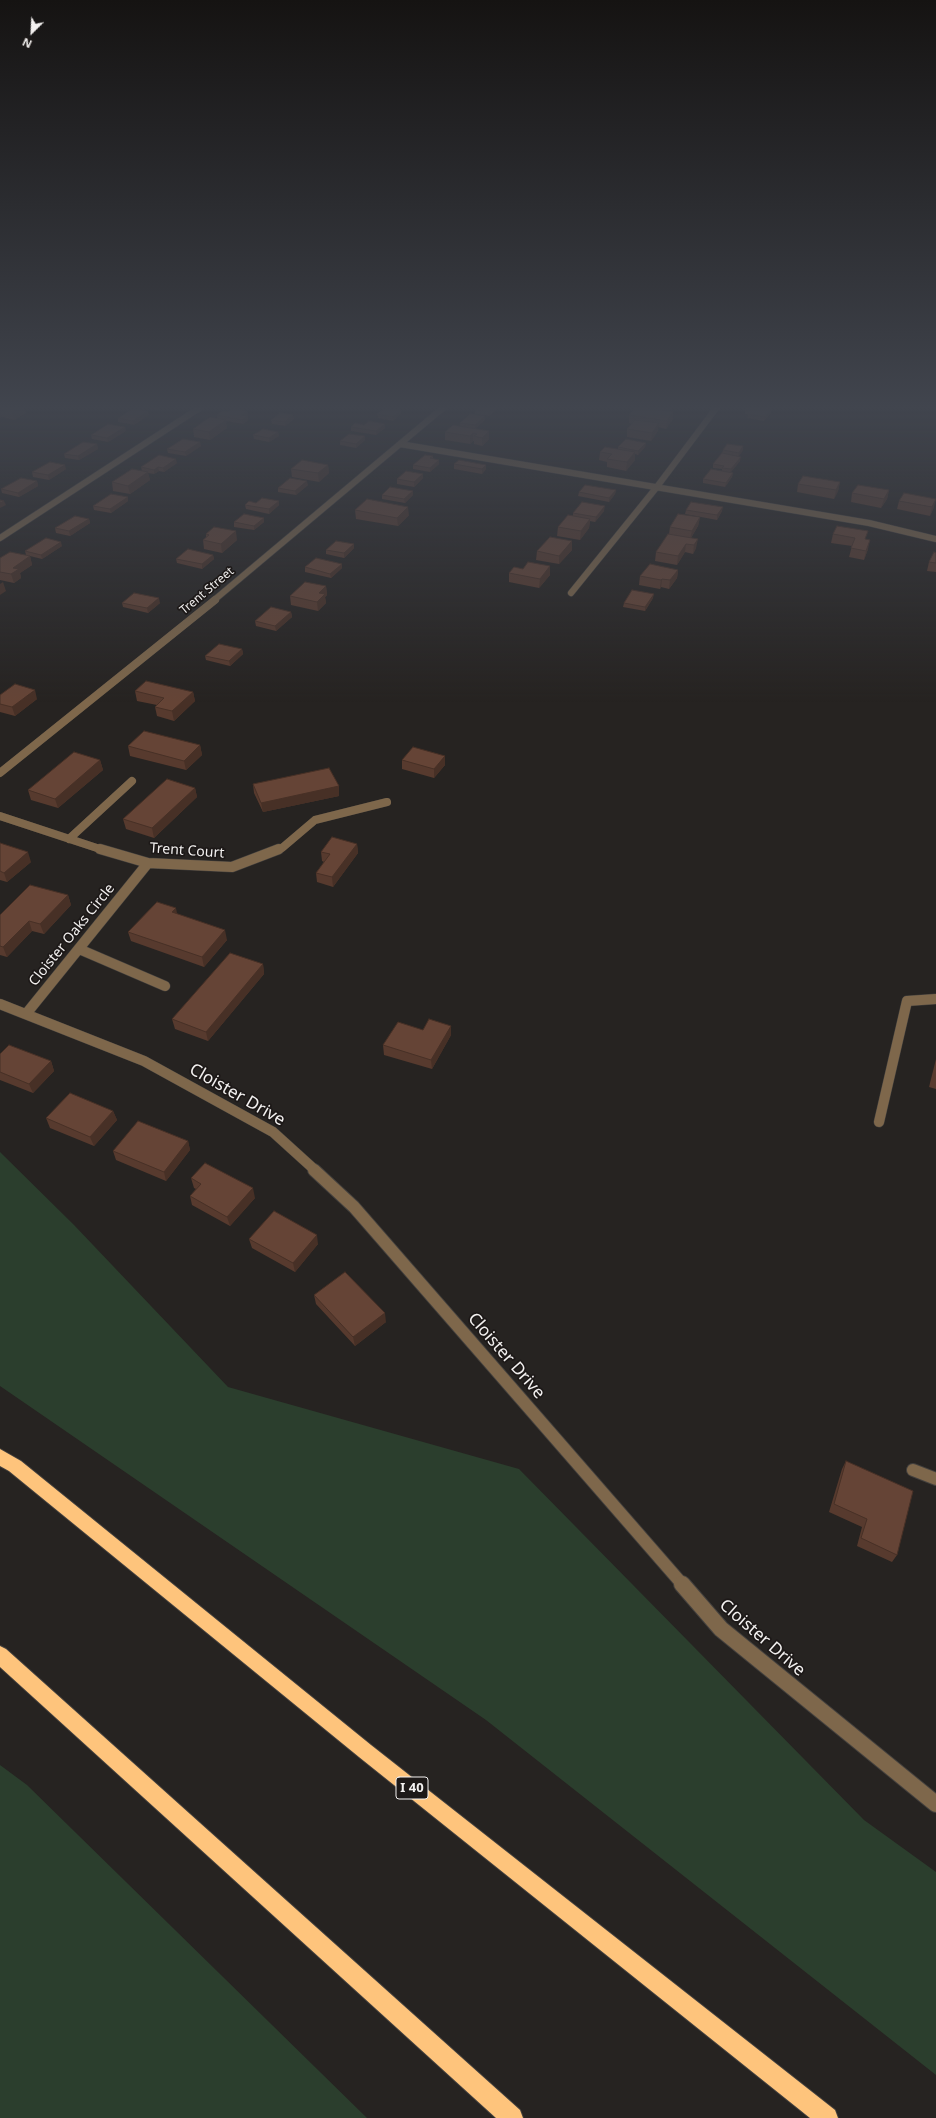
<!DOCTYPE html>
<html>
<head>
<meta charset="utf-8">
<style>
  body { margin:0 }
  #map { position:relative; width:936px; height:2118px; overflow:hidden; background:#262321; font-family:"Noto Sans",sans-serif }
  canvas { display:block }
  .north { position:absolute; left:12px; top:12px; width:40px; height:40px; -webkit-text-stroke:3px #1d1918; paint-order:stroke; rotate:204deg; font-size:11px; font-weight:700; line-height:16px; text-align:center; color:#f3f1f0 }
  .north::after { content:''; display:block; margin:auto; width:14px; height:18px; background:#f3f1f0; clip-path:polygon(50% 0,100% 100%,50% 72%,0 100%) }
</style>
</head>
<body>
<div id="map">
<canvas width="936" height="2118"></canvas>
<div class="north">N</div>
</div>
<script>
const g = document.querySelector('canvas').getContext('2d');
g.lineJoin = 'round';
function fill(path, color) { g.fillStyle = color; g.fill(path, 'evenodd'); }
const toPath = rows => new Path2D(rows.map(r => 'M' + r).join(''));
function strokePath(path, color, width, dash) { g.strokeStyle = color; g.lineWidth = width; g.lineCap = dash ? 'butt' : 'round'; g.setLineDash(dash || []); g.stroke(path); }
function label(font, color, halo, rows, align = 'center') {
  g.font = font + ' "Noto Sans",sans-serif'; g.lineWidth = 3.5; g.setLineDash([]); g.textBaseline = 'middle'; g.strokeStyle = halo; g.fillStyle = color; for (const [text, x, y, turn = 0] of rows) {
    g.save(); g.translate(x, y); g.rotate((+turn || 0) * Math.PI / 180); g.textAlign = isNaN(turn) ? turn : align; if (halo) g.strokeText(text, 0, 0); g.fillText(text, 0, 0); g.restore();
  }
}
fill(toPath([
  [0,1152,74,1225,228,1387,519,1469,864,1820,936,1872,936,2075,486,1720,0,1386],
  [0,1765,27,1785,367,2118,0,2118]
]), '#2b3e2d');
const minorFar4 = toPath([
  [400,444,869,523,936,539],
  [0,538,201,407],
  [571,593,656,488,717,407],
  [213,601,444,407]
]);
const minorFar3 = toPath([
  [0,773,215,600],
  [0,816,103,850],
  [69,839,132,781],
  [276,850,282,848,315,820,387,802]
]);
const minorFar2 = toPath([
  [100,849,148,863,232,867,279,849],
  [79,949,165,986],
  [0,1004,144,1061,273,1132,316,1171],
  [26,1014,148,863],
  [879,1122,907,1001,936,999]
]);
const minorFar1 = toPath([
  [314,1170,354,1207,683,1585],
  [913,1470,936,1479]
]);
const minor = toPath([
  [682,1584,721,1629,936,1804]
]);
const highway = toPath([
  [0,1449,21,1461,371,1745,835,2110,838,2118,810,2118,359,1757,9,1471,0,1466,0,1449],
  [0,1646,6,1649,520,2110,523,2118,496,2118,0,1667,0,1646]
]);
strokePath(minorFar4, '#43403e', 7);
strokePath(minorFar3, '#43403e', 8);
strokePath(minorFar2, '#43403e', 11);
strokePath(minorFar1, '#43403e', 14);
strokePath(minor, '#43403e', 18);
strokePath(highway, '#43403e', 2);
strokePath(minorFar4, '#7e674b', 6);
strokePath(minorFar3, '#7e674b', 8);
strokePath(minorFar2, '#7e674b', 10);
strokePath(minorFar1, '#7e674b', 12);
strokePath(minor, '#7e674b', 16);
fill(highway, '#fec47c');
fill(toPath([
  [0,407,26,413,14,420,2,417,0,418],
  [143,407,142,407,162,407,157,410],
  [499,407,489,416,475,414,475,410],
  [644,407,673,407,670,411,673,419,666,429,658,427,658,431,651,441,627,437,627,429,632,424,629,423,629,415],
  [771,409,771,413,764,421,747,418,748,414,745,414,745,410],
  [247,411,248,415,246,416,248,420,243,424,226,421,227,428,210,440,194,437,193,429,217,418,217,415],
  [377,414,401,414,393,421,378,418],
  [149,415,134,425,118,422,118,418],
  [293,415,294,419,285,426,272,424,271,420],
  [485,420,476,428,489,439,482,446,474,444,474,441,473,441,470,444,445,440,445,432,460,426,460,423],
  [385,424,385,428,376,435,351,431,351,427,364,425],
  [126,431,108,442,92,439,91,435],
  [278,432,279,436,269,442,254,439,253,435],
  [365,436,365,440,356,448,340,445,340,441],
  [200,442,201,446,186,456,168,453,167,449],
  [646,443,645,447,638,455,635,454,635,460,626,471,607,467,607,462,599,460,600,452,618,449,618,447],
  [97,444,98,449,79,460,65,458,64,454],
  [743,446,743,450,739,456,740,461,731,472,733,473,732,477,725,487,703,483,703,479,722,471,722,469,713,468,713,464,722,453,723,450],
  [433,456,433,459,439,464,430,472,413,469,413,465],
  [177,463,164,472,159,471,154,474,148,473,150,480,130,494,113,491,112,482,142,471,141,467],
  [454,464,486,465,486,469,482,474,454,469],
  [328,465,329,473,319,482,292,477,291,469],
  [66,469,49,480,33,477,32,472],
  [423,478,414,487,397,484,397,479],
  [37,481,38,486,19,497,2,493,1,489],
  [840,482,838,491,834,499,797,492,798,484],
  [308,485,296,495,278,492,278,488],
  [616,490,615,494,609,502,578,496,579,492],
  [889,490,887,499,881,508,851,502,852,493],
  [382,495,413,495,405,503,382,499],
  [128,497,128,501,111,513,94,510,93,506],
  [279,501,279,505,269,514,246,509,245,505,256,503],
  [899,501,934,507,930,516,897,509],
  [355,510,409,515,398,526,356,519],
  [686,510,722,511,717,520,685,514],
  [604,511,595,522,590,521,589,528,580,540,557,536,558,527,573,516,573,513],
  [700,517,698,526,691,538,696,548,693,554,685,552,677,565,655,561,656,552,669,534,670,527],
  [264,518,264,522,254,530,234,527,234,522],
  [89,519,90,523,70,536,56,533,55,528],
  [206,534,237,540,222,553,204,549,203,540,206,538],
  [833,534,866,539,868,549,864,560,849,557,852,546,831,543],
  [62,546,42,559,30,556,32,565,20,573,21,578,14,583,0,580,0,558,26,555,25,551],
  [354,548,344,558,326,554,326,550],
  [572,550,559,564,536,560,537,551],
  [936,553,936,572,927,571,929,562],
  [213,555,214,559,202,569,177,563,176,559],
  [342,564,342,568,331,578,305,572,305,567],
  [550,566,550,575,539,588,509,582,509,573,523,569],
  [678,570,677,578,669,589,661,587,660,589,639,585,640,576],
  [326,586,327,595,325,597,326,603,318,611,291,605,290,596],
  [653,598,645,611,623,607,624,603],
  [122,603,160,603,148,613,123,607],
  [291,612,292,617,276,631,256,626,255,621],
  [242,649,243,654,230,666,206,660,205,656],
  [135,691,193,692,195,701,174,721,157,716,155,707,157,705,137,701],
  [0,695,37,699,15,716,0,712],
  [200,745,202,755,186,770,130,756,128,746],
  [100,760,103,770,58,808,31,800,28,790],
  [402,760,445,765,434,778,402,769],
  [253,784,339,786,339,796,263,812,254,793],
  [195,788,197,797,154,838,126,829,123,819],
  [0,843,31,862,7,882,0,880],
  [357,844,358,853,333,887,317,882,316,873,324,862,322,861,321,852],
  [68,895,71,905,44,934,32,931,7,957,0,955,0,915],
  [177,914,227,940,204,967,131,941,128,932],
  [263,964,264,974,208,1041,175,1029,172,1019],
  [423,1030,451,1035,432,1069,384,1055,383,1045],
  [0,1054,51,1061,54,1071,33,1093,0,1080],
  [936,1059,936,1089,929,1087],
  [113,1111,117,1120,94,1146,50,1128,46,1118],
  [188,1141,190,1150,166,1181,116,1160,113,1151],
  [191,1178,255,1198,230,1226,192,1205,190,1196,196,1189,194,1188],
  [249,1239,318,1244,295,1272,252,1248],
  [314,1295,386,1322,355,1346,316,1304],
  [846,1461,897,1555,892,1562,857,1546,862,1527,829,1512,842,1469]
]), '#573a2e');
fill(toPath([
  [21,407,24,407,26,413,14,420,12,412],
  [156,407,162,407,157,410],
  [495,407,499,407,489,416,489,412],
  [668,407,673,407,668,414],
  [771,409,771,413,764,421,765,417],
  [401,410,401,414,393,421,393,417],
  [0,411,2,417,0,418],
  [148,411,149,415,134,425,133,421],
  [247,411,248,415,241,419,241,415],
  [673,412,673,419,666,429,667,421],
  [293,415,294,419,285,426,285,422],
  [248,416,248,420,243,424,242,420],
  [485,416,485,420,475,429,475,425],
  [226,420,227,428,210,440,209,432],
  [659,423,658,431,651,441,652,433],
  [385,424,385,428,376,435,376,431],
  [125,427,126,431,108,442,107,438],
  [489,431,489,439,482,446,482,438],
  [278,432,279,436,269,442,269,438],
  [473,433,473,441,470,444,470,436],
  [365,436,365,440,356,448,356,444],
  [200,442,201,446,186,456,185,452],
  [646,443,645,447,638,455,638,451],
  [97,444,98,449,79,460,78,456],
  [743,446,743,450,738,457,739,453],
  [635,452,635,460,626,471,627,462],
  [741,457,740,461,730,473,731,469],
  [176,459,177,463,164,472,163,468],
  [439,460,439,464,430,472,430,468],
  [65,465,66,469,49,480,48,475],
  [328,465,329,473,319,482,318,473],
  [486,465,486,469,482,474,482,469],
  [158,467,159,471,154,474,154,470],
  [148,472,150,480,130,494,128,486],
  [733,473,732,477,725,487,726,483],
  [423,474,423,478,414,487,414,482],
  [37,481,38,486,19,497,18,493],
  [307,481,308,485,296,495,295,491],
  [840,482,838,491,834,499,836,490],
  [616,490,615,494,609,502,609,498],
  [889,490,887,499,881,508,884,499],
  [413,491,413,495,405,503,404,499],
  [128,497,128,501,111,513,110,509],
  [936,499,934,507,930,516,932,507],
  [4,501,6,505,0,508,0,503],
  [279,501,279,505,269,514,269,509],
  [605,506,604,511,595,522,596,517],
  [408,507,409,515,398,526,397,518],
  [723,507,722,511,717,520,717,515],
  [700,517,698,526,690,539,692,531],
  [264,518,264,522,254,530,254,526],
  [89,519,90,523,70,536,69,531],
  [590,519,589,528,580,540,581,531],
  [236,531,237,540,222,553,221,544],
  [698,539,696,548,693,554,694,545],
  [870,540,868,549,864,560,866,551],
  [572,541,572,550,559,564,559,556],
  [61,542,62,546,42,559,41,555],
  [354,544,354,548,344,558,344,553],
  [686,544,685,552,677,565,678,556],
  [213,555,214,559,202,569,202,564],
  [30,556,32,565,20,573,21,578,14,583,11,574,13,568],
  [342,564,342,568,331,578,330,574],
  [550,566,550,575,539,588,540,579],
  [678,570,677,578,669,589,670,580],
  [662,579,661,587,660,589,661,580],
  [3,582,6,591,0,595,0,584],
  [326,586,327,595,325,597,326,603,318,611,317,602,319,593],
  [654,594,653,598,645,611,645,607],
  [159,598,160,603,148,613,147,608],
  [291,612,292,617,276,631,275,626],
  [242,649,243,654,230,666,229,661],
  [35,690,37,699,15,716,12,707],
  [193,692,195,701,174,721,172,711],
  [200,745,202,755,186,770,184,761],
  [445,756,445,765,434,778,434,769],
  [100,760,103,770,58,808,55,799],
  [339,786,339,796,263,812,261,803],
  [195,788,197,797,154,838,152,828],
  [357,844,358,853,333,887,332,877],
  [28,852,31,862,7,882,4,873],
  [68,895,71,905,44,934,40,924],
  [176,908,178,918,172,912],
  [29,921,32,931,7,957,3,947],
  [225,930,227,940,204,967,202,957],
  [263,964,264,974,208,1041,206,1032],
  [451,1026,451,1035,432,1069,431,1060],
  [51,1061,54,1071,33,1093,29,1084],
  [113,1111,117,1120,94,1146,90,1137],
  [188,1141,190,1150,166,1181,164,1172],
  [253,1188,255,1198,230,1226,227,1217],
  [317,1235,318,1244,295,1272,293,1263],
  [385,1313,386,1322,355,1346,353,1337]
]), '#473026');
const building = toPath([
  [0,407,21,407,12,412,0,410,0,407],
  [478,407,495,407,489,412,475,410,478,407],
  [636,407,640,407,673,412,667,421,629,415,636,407],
  [748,407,755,407,771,409,765,417,747,414,750,410,745,410,748,407],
  [233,408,247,411,241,415,248,416,242,420,217,415,223,411,227,412,233,408],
  [386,408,401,410,393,417,377,414,386,408],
  [133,409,148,411,133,421,118,418,133,409],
  [280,413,293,415,285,422,271,420,280,413],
  [470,414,485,416,475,425,460,423,470,414],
  [210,417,226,420,209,432,193,429,210,417],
  [635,420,659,423,652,433,627,429,635,420],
  [369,421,385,424,376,431,351,427,355,423,364,425,369,421],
  [108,424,125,427,107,438,91,435,108,424],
  [453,425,489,431,482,438,474,436,477,434,473,433,470,436,445,432,453,425],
  [263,429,278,432,269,438,253,435,263,429],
  [349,434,365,436,356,444,340,441,349,434],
  [183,439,200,442,185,452,167,449,183,439],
  [626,439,646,443,638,451,618,447,626,439],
  [83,442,97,444,78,456,64,454,83,442],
  [727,444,743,446,739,453,723,450,727,444],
  [605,447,635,452,627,462,607,459,612,454,600,452,605,447],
  [722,453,741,457,731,469,722,468,724,466,713,464,722,453],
  [159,455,176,459,163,468,158,467,154,470,141,467,159,455],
  [425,455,433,456,430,458,439,460,430,468,413,465,425,455],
  [302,460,328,465,318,473,291,469,302,460],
  [459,460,486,465,482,469,454,464,459,460],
  [50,462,65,465,48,475,32,472,50,462],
  [132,469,148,472,128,486,112,482,132,469],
  [711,469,733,473,726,483,703,479,711,469],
  [406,471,423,474,414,482,397,479,406,471],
  [803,476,840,482,836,490,798,484,803,476],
  [21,478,37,481,18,493,1,489,21,478],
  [290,478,307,481,295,491,278,488,290,478],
  [585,485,616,490,609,498,579,492,585,485],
  [858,485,889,490,884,499,852,493,858,485],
  [390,487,413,491,404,499,382,495,390,487],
  [904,493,936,499,932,507,899,501,904,493],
  [111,494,128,497,110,509,93,506,111,494],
  [262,498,279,501,269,509,245,505,249,501,256,503,262,498],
  [367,499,408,507,397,518,355,510,367,499],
  [0,500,4,501,0,503,0,500],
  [582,502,605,506,596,517,573,513,582,502],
  [691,502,723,507,717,515,686,510,691,502],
  [244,514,264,518,254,526,234,522,244,514],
  [678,514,700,517,692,531,670,527,678,514],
  [568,515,590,519,581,531,558,527,568,515],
  [75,516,89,519,69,531,55,528,75,516],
  [837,526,868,531,865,539,870,540,866,551,851,548,855,538,833,534,837,526],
  [214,527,236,531,221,544,203,540,209,535,206,534,214,527],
  [668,534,698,539,694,545,686,544,678,556,656,552,668,534],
  [550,537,572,541,559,556,537,551,550,537],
  [46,538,61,542,41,555,25,551,46,538],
  [336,541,354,544,344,553,326,550,336,541],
  [188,549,213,555,202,564,176,559,188,549],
  [10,552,30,556,13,568,19,569,11,574,0,572,0,558,10,552],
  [934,552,936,553,936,563,929,562,934,552],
  [316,558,342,564,330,574,305,567,316,558],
  [528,562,550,566,540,579,509,573,514,567,523,569,528,562],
  [650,564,678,570,670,580,662,579,661,580,640,576,650,564],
  [305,582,326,586,319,593,325,594,317,602,290,596,305,582],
  [632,590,654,594,645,607,624,603,632,590],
  [134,593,159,598,147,608,122,603,134,593],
  [271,607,291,612,275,626,255,621,271,607],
  [219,644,242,649,229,661,205,656,219,644],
  [146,681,193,692,172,711,155,707,164,698,135,691,146,681],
  [15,684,35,690,12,707,0,704,0,695,15,684],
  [144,731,200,745,184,761,128,746,144,731],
  [413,747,445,756,434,769,402,760,413,747],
  [74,752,100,760,55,799,28,790,74,752],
  [329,768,339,786,261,803,253,784,329,768],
  [167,779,195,788,152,828,123,819,167,779],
  [332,837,357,844,332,877,316,873,330,854,321,852,332,837],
  [0,843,28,852,4,873,0,871,0,843],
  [30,885,68,895,40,924,29,921,3,947,0,946,0,915,30,885],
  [157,902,176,908,172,912,225,930,202,957,128,932,157,902],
  [230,953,263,964,206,1032,172,1019,230,953],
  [429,1019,451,1026,431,1060,383,1045,398,1022,423,1030,429,1019],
  [9,1045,51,1061,29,1084,0,1072,0,1054,9,1045],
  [70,1093,113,1111,90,1137,46,1118,70,1093],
  [138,1121,188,1141,164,1172,113,1151,138,1121],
  [205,1163,253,1188,227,1217,190,1196,201,1184,191,1178,205,1163],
  [274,1211,317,1235,293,1263,249,1239,274,1211],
  [345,1272,385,1313,353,1337,314,1295,345,1272],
  [846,1461,913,1491,897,1555,861,1538,867,1519,834,1504,846,1461]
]);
fill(building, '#654436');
strokePath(building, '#473026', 1);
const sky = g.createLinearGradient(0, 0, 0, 703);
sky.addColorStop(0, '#151312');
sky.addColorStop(0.58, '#41454e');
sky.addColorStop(1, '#41454e00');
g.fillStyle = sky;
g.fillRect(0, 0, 936, 703);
label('12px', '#f3f1f0', '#1d1918', [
  ["Trent Street",207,591,-40]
]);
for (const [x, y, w] of [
  [412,1788,32]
]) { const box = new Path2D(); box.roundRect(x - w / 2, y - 11, w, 22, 3); g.fillStyle = '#1d1918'; g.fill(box); strokePath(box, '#f3f1f0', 1); }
label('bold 13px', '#f3f1f0', null, [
  ["I 40",412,1788]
]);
label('14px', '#f3f1f0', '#1d1918', [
  ["Trent Court",187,851,4],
  ["Cloister Oaks Circle",72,935,-51]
]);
label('17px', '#f3f1f0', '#1d1918', [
  ["Cloister Drive",237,1095,30],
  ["Cloister Drive",506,1356,49],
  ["Cloister Drive",762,1638,41]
]);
</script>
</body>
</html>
